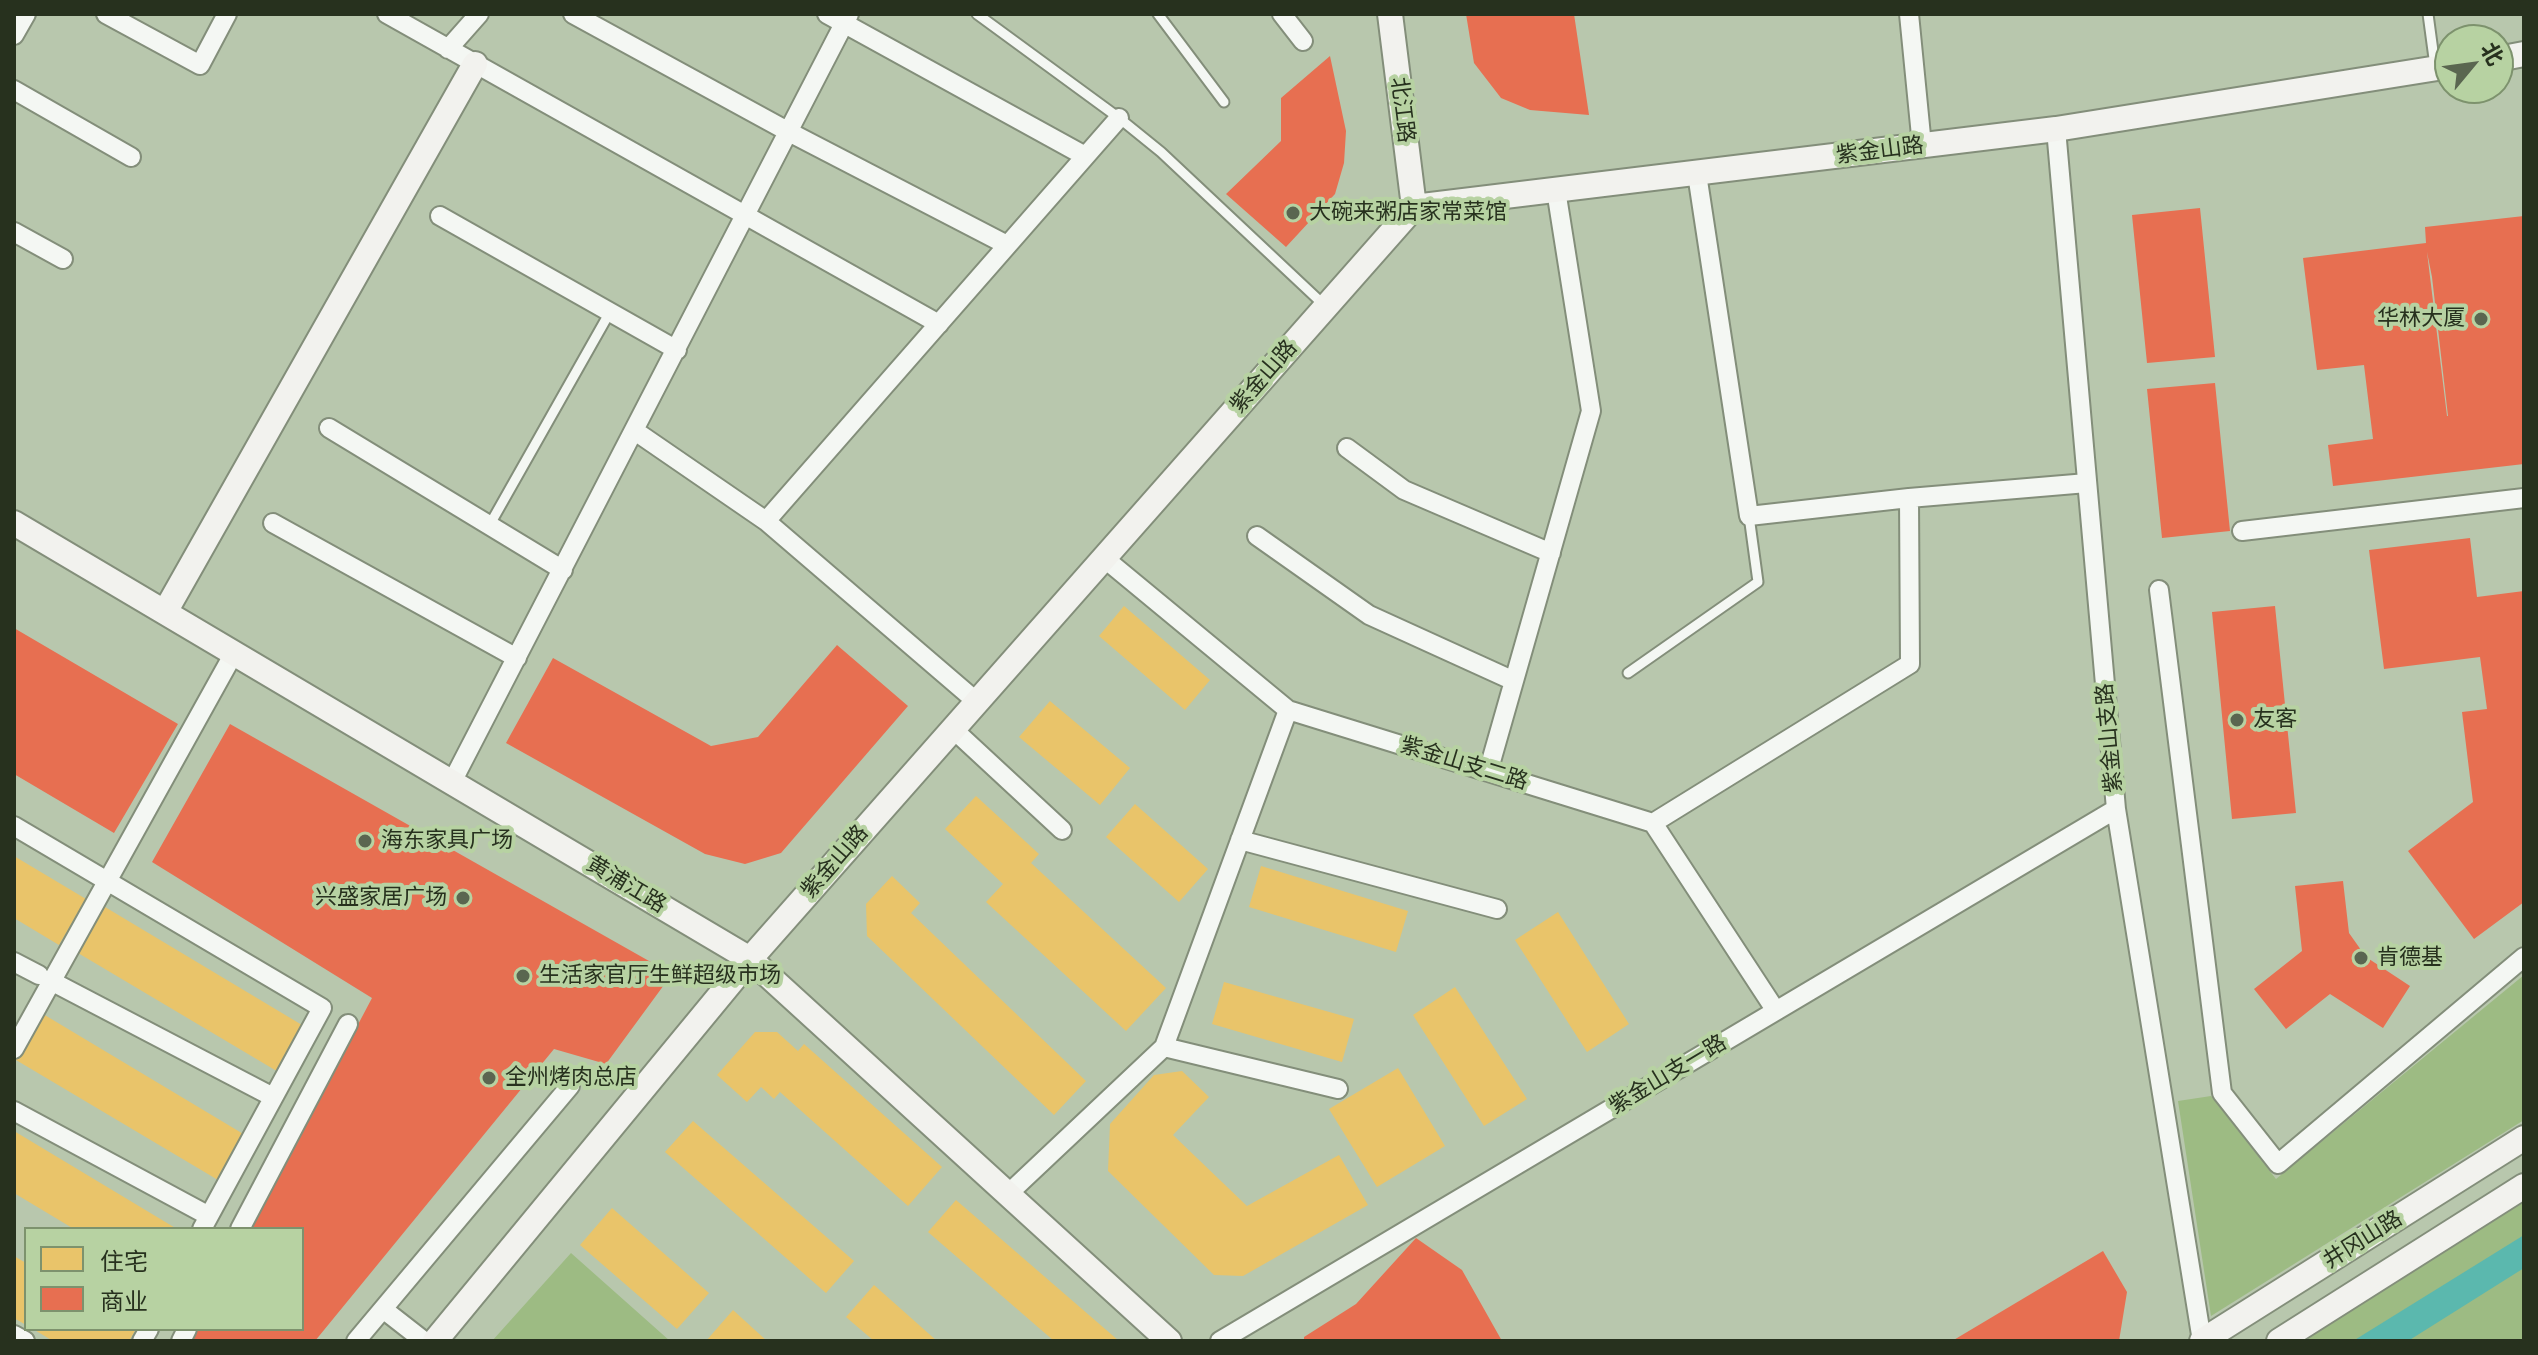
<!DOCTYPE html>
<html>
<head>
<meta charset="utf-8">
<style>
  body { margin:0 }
  #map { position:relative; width:2538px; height:1355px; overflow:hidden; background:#b8c7ad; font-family:"Open Sans","Noto Sans SC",sans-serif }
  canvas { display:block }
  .frame { position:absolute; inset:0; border:16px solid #27311e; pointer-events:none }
  .legend { position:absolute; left:24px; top:1227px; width:280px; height:104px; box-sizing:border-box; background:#b7d2a2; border:2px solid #7d926d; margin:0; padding:10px 14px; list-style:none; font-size:24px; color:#27311e }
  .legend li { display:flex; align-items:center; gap:16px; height:40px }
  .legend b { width:40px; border:2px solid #7d926d }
  .north { position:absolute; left:2434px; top:24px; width:80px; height:80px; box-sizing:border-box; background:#b7d2a2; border:2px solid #7d926d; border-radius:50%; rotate:61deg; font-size:22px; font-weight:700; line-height:32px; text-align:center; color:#27311e }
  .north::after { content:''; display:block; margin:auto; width:28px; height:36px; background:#5a6650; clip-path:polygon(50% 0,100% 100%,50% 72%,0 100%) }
</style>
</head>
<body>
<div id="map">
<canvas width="2538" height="1355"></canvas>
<div class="frame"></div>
<ul class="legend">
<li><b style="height:22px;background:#e9c46a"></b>住宅</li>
<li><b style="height:22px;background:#e76f51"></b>商业</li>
</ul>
<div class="north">北</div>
</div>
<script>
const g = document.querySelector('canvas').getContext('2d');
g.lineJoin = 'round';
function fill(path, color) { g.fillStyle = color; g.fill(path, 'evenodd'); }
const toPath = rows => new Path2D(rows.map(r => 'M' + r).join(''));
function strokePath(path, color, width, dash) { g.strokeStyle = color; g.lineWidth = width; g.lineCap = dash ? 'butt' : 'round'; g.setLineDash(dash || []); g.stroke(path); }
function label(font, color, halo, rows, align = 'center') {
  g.font = font + ' "Open Sans","Noto Sans SC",sans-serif'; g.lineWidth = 8; g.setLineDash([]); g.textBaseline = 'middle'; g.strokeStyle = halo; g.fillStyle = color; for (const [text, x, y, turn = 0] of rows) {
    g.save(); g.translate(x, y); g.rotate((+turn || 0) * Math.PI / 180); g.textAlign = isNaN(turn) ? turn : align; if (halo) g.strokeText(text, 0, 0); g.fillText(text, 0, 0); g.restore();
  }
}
fill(toPath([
  [2524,975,2524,1120,2211,1316,2178,1101,2211,1096,2276,1179],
  [2524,1185,2524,1341,2276,1341],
  [571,1253,670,1341,492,1341]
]), '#9dbb83');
fill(toPath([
  [2524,1235,2524,1268,2408,1341,2353,1341]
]), '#5bb8ae');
fill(toPath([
  [1124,606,1210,680,1185,710,1099,636],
  [1050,701,1130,768,1100,805,1019,737],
  [14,707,140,783,113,829,14,769],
  [976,796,1039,854,1031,863,1166,988,1126,1031,986,902,1003,884,945,829],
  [1135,804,1208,869,1179,902,1106,837],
  [14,856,86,899,59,945,14,918],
  [1261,866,1408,911,1396,952,1249,907],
  [892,876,920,903,911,913,1086,1081,1054,1115,867,936,866,904],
  [105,907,307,1028,280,1073,78,953],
  [1558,912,1629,1024,1587,1052,1515,940],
  [1224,982,1354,1019,1342,1062,1212,1024],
  [1455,987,1527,1099,1484,1126,1413,1015],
  [43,1014,245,1135,218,1180,16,1060],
  [755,1032,777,1032,798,1051,804,1044,942,1167,908,1206,780,1092,774,1099,761,1087,747,1102,717,1075],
  [1398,1068,1445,1146,1377,1187,1329,1109],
  [1182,1071,1209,1097,1173,1135,1247,1206,1339,1155,1368,1205,1243,1276,1214,1275,1108,1171,1110,1124,1154,1075],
  [693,1121,854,1261,826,1293,665,1152],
  [14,1131,177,1229,74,1229,14,1193],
  [956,1200,1119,1341,1054,1341,928,1232],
  [612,1208,709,1293,677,1329,580,1245],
  [14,1256,26,1263,26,1325,14,1318],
  [874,1285,937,1341,874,1341,846,1317],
  [733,1310,767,1341,706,1341],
  [33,1329,136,1329,129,1341,53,1341]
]), '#e9c46a');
fill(toPath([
  [1466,14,1574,14,1589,115,1530,110,1501,98,1474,63],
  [1330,56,1346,131,1344,163,1335,194,1286,247,1226,194,1281,141,1281,98],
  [2200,208,2215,357,2147,363,2132,215],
  [2524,216,2524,464,2333,486,2328,445,2373,439,2364,365,2317,370,2303,258,2426,243,2425,227],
  [2427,252,2432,277,2448,416,2447,416],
  [2215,383,2230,531,2162,538,2147,389],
  [2470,538,2477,597,2524,591,2524,902,2474,939,2408,851,2473,802,2462,712,2487,709,2480,657,2384,669,2369,550],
  [2275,606,2296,813,2232,819,2212,612],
  [14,628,178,724,114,833,14,774],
  [837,645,908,706,781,853,745,864,705,854,506,743,553,658,711,746,758,737],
  [230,724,672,974,606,1064,554,1049,315,1341,190,1341,196,1329,302,1329,302,1229,250,1229,372,998,152,862],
  [2343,881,2349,933,2366,957,2410,986,2383,1028,2330,994,2286,1029,2254,989,2302,951,2295,886],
  [1416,1238,1462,1270,1502,1341,1304,1341,1304,1337,1356,1304],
  [2103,1251,2127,1292,2119,1341,1952,1341]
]), '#e76f51');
const lane = toPath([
  [977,14,1119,118,1161,152,1324,305],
  [1158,14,1224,102],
  [2428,14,2435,66],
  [489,526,610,312],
  [1628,673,1758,582,1749,516]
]);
const street = toPath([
  [106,14,200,65,227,14],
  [387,14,939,324],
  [573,14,789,132,1007,245],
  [827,14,1085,156],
  [1282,14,1303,41],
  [1909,14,1922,146],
  [14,35,26,14],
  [448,49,479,14],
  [14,90,131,157],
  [2056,129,2116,809,2202,1341],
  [1697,174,1749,516,1909,498],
  [440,216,677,350],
  [14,232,63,259],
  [329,428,563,570],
  [635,431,766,521,977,702],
  [1347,448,1404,490,1551,553],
  [766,521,1119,118],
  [273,523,517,658],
  [2242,531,2524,498],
  [1257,536,1369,615,1514,681],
  [1104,558,1288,710,1653,823,1776,1011],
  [2159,590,2222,1093,2278,1164,2524,957],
  [953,729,1062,830],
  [1488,772,1591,411,1556,190],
  [452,782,849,14],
  [1653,823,1910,664,1909,498,2087,483],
  [14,826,322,1008,202,1229],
  [1240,840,1497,909],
  [14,962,39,975],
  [51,981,273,1097],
  [1164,1047,1338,1089],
  [14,1049,234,653],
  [14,1111,209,1216],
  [1008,1194,1164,1047,1288,710],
  [240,1229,348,1024],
  [383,1309,424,1341],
  [14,1335,25,1341],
  [142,1341,149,1329],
  [181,1341,187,1329],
  [356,1341,570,1086],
  [1220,1341,2116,809]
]);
const secondary = toPath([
  [1390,14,1414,207],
  [2498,59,2524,54],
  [14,523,750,959,1169,1341],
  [165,612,475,64],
  [435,1341,750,959,1414,207,2056,129,2450,66],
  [2202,1341,2524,1138],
  [2279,1341,2524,1186]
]);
strokePath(lane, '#838e7a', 13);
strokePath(street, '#838e7a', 22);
strokePath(secondary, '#838e7a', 28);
strokePath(lane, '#f4f7f3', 9);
strokePath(street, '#f4f7f3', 18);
strokePath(secondary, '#f2f2ee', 24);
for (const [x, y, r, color] of [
  [1293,213,8,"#5a6650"],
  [2481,319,8,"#5a6650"],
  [2237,720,8,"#5a6650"],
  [365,841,8,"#5a6650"],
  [463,898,8,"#5a6650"],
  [2361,958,8,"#5a6650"],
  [523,976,8,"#5a6650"],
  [489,1078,8,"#5a6650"]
]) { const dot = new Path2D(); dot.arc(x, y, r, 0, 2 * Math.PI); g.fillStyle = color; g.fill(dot); strokePath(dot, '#b7d2a2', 3); }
label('22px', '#27311e', '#b7d2a2', [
  ["北江路",1402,110,83],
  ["紫金山路",1880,151,-7],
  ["紫金山路",1264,377,-49],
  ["紫金山支路",2110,738,-95],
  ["紫金山支二路",1464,764,17],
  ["紫金山路",835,862,-49],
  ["黄浦江路",626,885,31],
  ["紫金山支一路",1668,1075,-31],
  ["井冈山路",2363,1240,-32]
]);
label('22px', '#27311e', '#b7d2a2', [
  ["大碗来粥店家常菜馆",1309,213],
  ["华林大厦",2465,319,"right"],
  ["友客",2253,720],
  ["海东家具广场",381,841],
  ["兴盛家居广场",447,898,"right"],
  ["肯德基",2377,958],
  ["生活家官厅生鲜超级市场",539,976],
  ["全州烤肉总店",505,1078]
], 'left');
</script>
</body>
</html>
